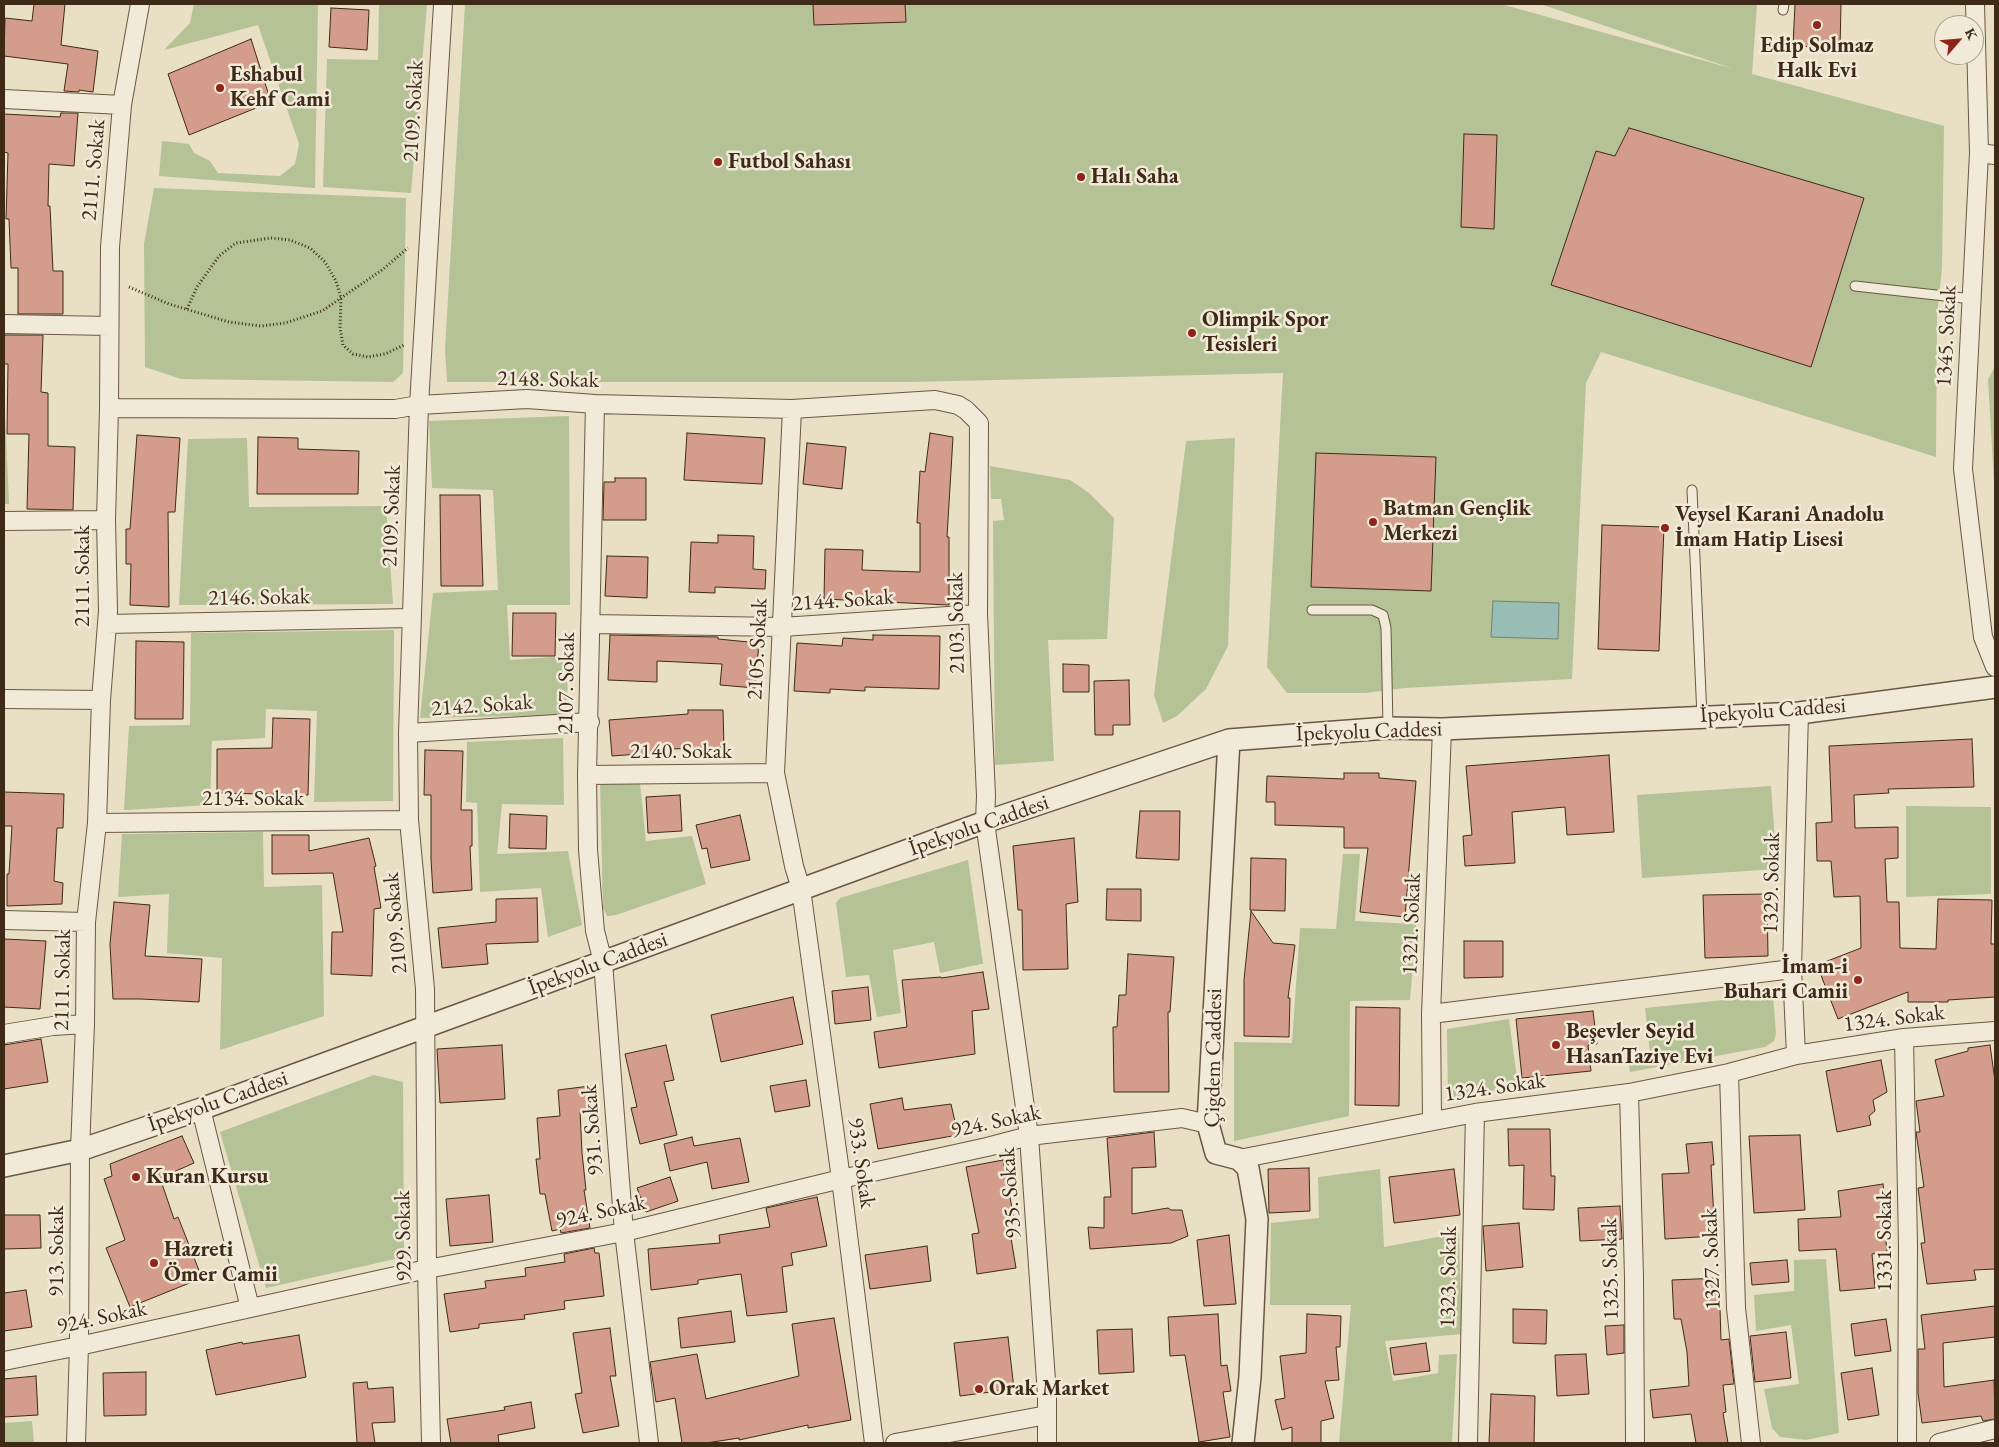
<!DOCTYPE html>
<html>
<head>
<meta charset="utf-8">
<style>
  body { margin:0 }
  #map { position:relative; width:1999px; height:1447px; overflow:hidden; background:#e9dfc4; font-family:"EB Garamond",serif }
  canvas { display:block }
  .frame { position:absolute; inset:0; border:5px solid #3f2a17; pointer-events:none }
  .north { position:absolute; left:1934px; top:15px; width:50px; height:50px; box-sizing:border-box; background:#f1ead9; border:1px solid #aa9d8b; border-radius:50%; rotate:63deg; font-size:14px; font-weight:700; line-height:20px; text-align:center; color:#3f2a17 }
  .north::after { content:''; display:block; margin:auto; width:18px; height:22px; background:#8f2418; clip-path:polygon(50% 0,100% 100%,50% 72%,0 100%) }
</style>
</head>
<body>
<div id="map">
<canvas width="1999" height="1447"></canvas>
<div class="frame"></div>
<div class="north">K</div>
</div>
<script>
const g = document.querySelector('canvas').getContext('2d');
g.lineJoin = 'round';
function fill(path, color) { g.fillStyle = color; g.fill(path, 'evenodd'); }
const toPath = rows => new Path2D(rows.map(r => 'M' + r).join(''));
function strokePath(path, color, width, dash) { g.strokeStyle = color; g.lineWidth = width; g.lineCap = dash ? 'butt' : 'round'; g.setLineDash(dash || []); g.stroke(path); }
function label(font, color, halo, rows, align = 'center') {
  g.font = font + ' "EB Garamond",serif'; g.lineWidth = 5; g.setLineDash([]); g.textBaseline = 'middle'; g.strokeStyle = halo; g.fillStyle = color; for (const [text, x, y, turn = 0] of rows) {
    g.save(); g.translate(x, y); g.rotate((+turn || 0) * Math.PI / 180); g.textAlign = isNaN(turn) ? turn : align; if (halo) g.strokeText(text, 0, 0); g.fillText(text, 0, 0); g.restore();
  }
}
fill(toPath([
  [194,4,318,4,315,188,159,176,162,141,189,144,194,153,210,161,218,173,280,176,295,164,299,144,258,25,164,50,190,23],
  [379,4,427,5,411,193,323,187,327,59,378,60],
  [465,4,1501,4,1734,69,1540,4,1757,4,1752,74,1944,126,1942,268,1937,316,1936,457,1601,352,1586,383,1572,679,1405,688,1365,693,1287,693,1267,667,1283,373,912,382,447,382,445,350],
  [154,188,406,198,403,373,393,382,181,379,145,367,144,244],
  [1995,367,1995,500,1988,379],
  [4,391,9,504,4,504],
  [569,416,570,605,507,605,510,660,568,656,567,715,420,718,433,593,498,590,493,490,432,488,429,421],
  [247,438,249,507,386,506,393,604,179,605,188,439],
  [1235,438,1228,646,1206,689,1177,716,1163,723,1154,695,1186,441],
  [990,466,1070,480,1089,493,1114,518,1107,639,1048,640,1054,761,995,765,993,521,1004,520,1001,499,991,499],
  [394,630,393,801,314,802,317,711,266,709,265,738,212,741,210,805,124,810,129,726,190,725,191,633],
  [563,738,564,805,502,804,497,854,568,851,582,925,548,937,541,888,480,892,477,803,466,802,467,742],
  [600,781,640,783,646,841,692,836,706,884,616,915,607,916,603,908],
  [1771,786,1777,869,1642,878,1637,795],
  [1906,806,1991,807,1991,894,1906,897],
  [263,832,264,887,322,885,324,1016,220,1050,222,958,167,953,169,894,118,897,122,834],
  [1343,854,1360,854,1355,921,1416,924,1410,1000,1350,1001,1349,1116,1234,1141,1234,1042,1292,1043,1300,928,1336,929],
  [968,860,983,963,986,963,940,973,934,942,893,950,901,1013,877,1017,869,975,846,977,836,903,840,898],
  [1773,995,1776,1034,1774,1041,1765,1047,1630,1072,1628,1059,1650,1053,1645,1008],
  [1509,1019,1518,1086,1448,1100,1447,1029],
  [374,1075,403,1082,404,1257,266,1288,220,1132],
  [1380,1169,1384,1247,1459,1233,1462,1334,1385,1341,1393,1381,1438,1373,1439,1355,1457,1354,1452,1443,1339,1443,1351,1305,1270,1305,1271,1223,1319,1218,1318,1177],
  [1826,1259,1839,1433,1806,1440,1780,1437,1772,1428,1764,1389,1799,1384,1791,1325,1756,1331,1754,1295,1794,1291,1794,1260],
  [32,1421,34,1443,4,1443,4,1423]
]), '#b4c296');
const water = toPath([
  [1493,601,1559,603,1558,639,1491,637,1493,601]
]);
fill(water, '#97bdb4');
strokePath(water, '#748275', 1);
const building = toPath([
  [34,4,65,4,61,45,98,51,93,92,79,90,79,92,64,91,68,64,4,56,5,18,32,21,34,4],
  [813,4,905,4,906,22,814,25,813,4],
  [1795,4,1841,4,1840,48,1793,46,1795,4],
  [331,8,369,10,367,50,329,47,331,8],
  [251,39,271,102,189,135,168,74,251,39],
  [61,113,78,113,74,166,49,164,48,206,50,206,53,271,63,271,63,314,18,314,18,268,11,268,9,219,6,219,8,153,4,152,4,114,60,117,61,113],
  [1629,128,1864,198,1811,367,1551,285,1596,151,1615,156,1629,128],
  [1464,134,1497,135,1494,229,1461,227,1464,134],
  [4,335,43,335,41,392,48,393,48,446,75,447,73,510,27,509,29,434,7,434,8,364,4,364,4,335],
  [687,433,765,438,762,484,684,480,687,433],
  [930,433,953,437,947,537,949,537,949,605,824,599,825,549,863,550,862,570,920,572,920,523,917,523,920,471,925,472,930,433],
  [137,435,180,438,175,512,168,512,169,607,130,605,131,564,126,564,126,529,130,529,137,435],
  [258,437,298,438,298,449,359,451,358,494,257,494,258,437],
  [807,443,846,447,842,489,803,484,807,443],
  [1316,453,1436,457,1431,591,1311,587,1316,453],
  [615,478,646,478,646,520,603,520,604,482,615,482,615,478],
  [440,495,480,495,483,586,441,586,440,495],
  [1602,525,1664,527,1659,651,1598,649,1602,525],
  [718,535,754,536,753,569,766,570,765,589,715,587,715,593,689,592,691,542,718,543,718,535],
  [607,556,648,557,647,598,605,596,607,556],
  [513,613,556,613,555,656,512,656,513,613],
  [610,635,718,637,718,639,759,643,755,688,720,685,722,664,657,661,657,682,608,680,610,635],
  [873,635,940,636,939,689,865,687,865,691,830,689,830,693,794,691,797,643,842,646,843,638,873,640,873,635],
  [136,641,184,642,183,719,135,719,136,641],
  [1063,664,1089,665,1089,692,1063,692,1063,664],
  [1129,680,1130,725,1113,725,1113,735,1095,735,1094,681,1129,680],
  [688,710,723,710,724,748,665,749,665,752,612,756,609,720,688,714,688,710],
  [273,718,310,719,308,795,217,793,217,749,272,748,273,718],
  [1972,739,1974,787,1888,789,1889,793,1854,795,1855,828,1898,827,1898,858,1885,859,1887,902,1899,902,1900,948,1936,949,1938,899,1992,900,1991,944,1995,944,1995,997,1948,1000,1948,1002,1908,1002,1908,992,1838,1019,1817,965,1861,948,1860,896,1834,897,1831,861,1817,861,1816,823,1832,822,1829,746,1972,739],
  [425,750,463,751,461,810,472,810,472,846,470,846,472,890,433,893,431,859,431,795,424,795,425,750],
  [1609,755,1614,832,1567,835,1565,807,1512,812,1515,863,1465,866,1463,836,1472,835,1466,766,1609,755],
  [1344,773,1379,773,1379,778,1416,781,1405,917,1360,912,1368,848,1344,848,1344,827,1275,825,1275,802,1266,802,1267,776,1344,779,1344,773],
  [4,792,64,794,63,828,57,828,54,881,63,883,62,904,7,906,7,874,9,874,12,826,4,826,4,792],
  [680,795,682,831,648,833,646,797,680,795],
  [1140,811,1180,811,1179,860,1136,858,1140,811],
  [510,814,547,816,546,849,509,848,510,814],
  [740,815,750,860,711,868,707,848,702,849,696,825,740,815],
  [272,835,309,835,309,851,369,838,376,866,374,867,381,908,374,909,372,976,331,974,332,932,343,932,333,873,272,874,272,835],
  [1074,838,1078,902,1066,904,1068,969,1023,970,1022,910,1018,910,1013,846,1074,838],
  [1251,858,1286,859,1285,911,1250,910,1251,858],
  [1107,889,1141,889,1141,921,1106,920,1107,889],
  [1767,894,1768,956,1705,958,1703,895,1767,894],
  [537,898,538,942,486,944,488,964,442,968,438,928,496,922,496,899,537,898],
  [114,902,150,905,145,956,202,959,199,1002,141,999,113,999,110,944,114,902],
  [1251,911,1273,943,1295,945,1288,998,1290,998,1289,1037,1244,1036,1244,980,1251,911],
  [4,939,46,941,40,1009,4,1007,4,939],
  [1464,941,1503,941,1503,977,1464,978,1464,941],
  [1128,954,1174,957,1170,1012,1168,1012,1169,1092,1114,1092,1113,1027,1117,1027,1119,995,1126,995,1128,954],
  [983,972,989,1009,972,1011,975,1054,879,1068,874,1032,907,1027,902,980,941,977,941,978,983,972],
  [868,987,871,1020,835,1024,832,991,868,987],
  [793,997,803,1044,721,1062,711,1015,793,997],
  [1356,1007,1400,1008,1399,1106,1355,1105,1356,1007],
  [1593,1011,1597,1044,1588,1045,1591,1071,1522,1078,1516,1019,1593,1011],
  [41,1039,48,1082,4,1089,4,1045,41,1039],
  [502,1045,505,1099,440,1103,437,1049,502,1045],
  [666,1045,674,1080,664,1082,677,1135,640,1144,631,1108,637,1107,625,1054,666,1045],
  [1990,1045,1995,1081,1995,1269,1974,1270,1976,1280,1927,1284,1921,1243,1925,1243,1918,1188,1924,1187,1916,1132,1920,1132,1916,1101,1944,1096,1935,1060,1968,1051,1968,1048,1990,1045],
  [1881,1060,1887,1092,1873,1100,1875,1111,1869,1116,1871,1125,1837,1132,1826,1071,1881,1060],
  [806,1080,810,1106,775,1112,770,1086,806,1080],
  [590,1086,592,1109,580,1110,582,1153,586,1190,584,1190,590,1228,561,1233,560,1229,552,1231,545,1194,540,1194,536,1159,540,1159,537,1118,560,1116,558,1090,590,1086],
  [902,1098,904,1110,951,1104,958,1135,878,1149,870,1104,902,1098],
  [1508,1129,1550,1129,1551,1176,1555,1176,1554,1210,1523,1209,1524,1165,1509,1166,1508,1129],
  [1154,1132,1156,1167,1132,1168,1132,1214,1168,1208,1171,1210,1182,1210,1188,1236,1171,1243,1090,1249,1088,1227,1104,1228,1104,1197,1111,1197,1107,1138,1154,1132],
  [1800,1135,1805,1210,1754,1213,1749,1136,1800,1135],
  [182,1136,194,1163,160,1178,174,1219,178,1217,202,1278,130,1307,106,1248,125,1240,104,1179,112,1176,110,1164,182,1136],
  [692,1137,694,1146,740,1138,749,1182,712,1189,707,1162,670,1171,664,1144,692,1137],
  [1712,1142,1714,1165,1711,1165,1715,1236,1665,1239,1662,1174,1689,1173,1686,1144,1712,1142],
  [1003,1160,1014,1219,1008,1220,1016,1268,977,1274,972,1234,979,1233,966,1167,1003,1160],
  [1309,1168,1310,1211,1269,1213,1268,1169,1309,1168],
  [1454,1169,1460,1215,1394,1223,1389,1177,1454,1169],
  [670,1177,678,1201,646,1212,637,1188,670,1177],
  [1883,1184,1887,1218,1884,1219,1887,1252,1872,1254,1875,1288,1840,1291,1836,1249,1799,1251,1798,1219,1841,1217,1838,1191,1883,1184],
  [489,1195,493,1242,450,1246,446,1199,489,1195],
  [817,1197,827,1246,791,1253,793,1265,782,1267,787,1312,747,1316,741,1274,698,1280,698,1284,651,1290,648,1249,720,1243,719,1235,770,1227,766,1208,817,1197],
  [1620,1206,1622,1239,1580,1241,1578,1208,1620,1206],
  [4,1215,40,1215,41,1248,4,1249,4,1215],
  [1519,1223,1523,1267,1486,1271,1483,1226,1519,1223],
  [1229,1235,1236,1304,1204,1306,1197,1240,1229,1235],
  [927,1246,931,1281,870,1289,865,1255,927,1246],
  [594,1248,595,1253,599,1253,604,1296,564,1301,565,1309,524,1315,525,1319,479,1324,479,1328,450,1332,444,1294,486,1288,485,1281,526,1276,525,1268,565,1262,564,1254,594,1248],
  [1787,1260,1789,1282,1752,1285,1750,1263,1787,1260],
  [1719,1278,1721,1340,1729,1339,1734,1384,1723,1385,1726,1412,1723,1413,1728,1443,1696,1443,1691,1414,1653,1418,1650,1390,1689,1386,1687,1352,1681,1319,1674,1319,1672,1280,1719,1278],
  [26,1290,32,1327,4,1331,4,1293,26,1290],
  [1995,1306,1995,1337,1943,1343,1944,1387,1994,1380,1995,1419,1983,1421,1981,1416,1922,1423,1918,1393,1918,1349,1925,1349,1921,1315,1995,1306],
  [1513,1309,1547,1310,1546,1344,1513,1343,1513,1309],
  [731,1311,735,1342,681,1348,678,1318,731,1311],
  [1218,1314,1221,1366,1227,1365,1231,1391,1223,1392,1230,1437,1199,1442,1185,1355,1170,1356,1168,1317,1218,1314],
  [1307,1314,1341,1316,1340,1347,1336,1347,1339,1380,1325,1381,1334,1418,1321,1421,1321,1443,1292,1443,1292,1427,1282,1430,1275,1400,1285,1398,1280,1356,1306,1353,1307,1314],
  [834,1318,851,1420,808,1428,808,1425,739,1440,739,1438,706,1443,682,1443,675,1398,656,1402,650,1362,697,1354,706,1399,799,1376,792,1324,834,1318],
  [1886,1319,1891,1351,1855,1356,1851,1324,1886,1319],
  [1624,1325,1624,1353,1607,1355,1605,1326,1624,1325],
  [610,1328,616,1376,610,1376,619,1426,583,1433,575,1394,582,1393,573,1333,610,1328],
  [1132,1329,1134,1372,1099,1374,1097,1330,1132,1329],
  [1786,1332,1791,1378,1755,1382,1750,1336,1786,1332],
  [299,1335,306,1377,216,1395,206,1350,242,1342,243,1344,299,1335],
  [1008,1337,1014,1389,960,1396,954,1343,1008,1337],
  [1426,1343,1430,1371,1394,1375,1390,1348,1426,1343],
  [1586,1354,1589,1394,1557,1396,1555,1355,1586,1354],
  [1872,1368,1879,1415,1848,1420,1841,1373,1872,1368],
  [146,1372,146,1415,104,1416,103,1373,146,1372],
  [36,1376,38,1415,4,1417,4,1379,36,1376],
  [367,1382,368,1389,393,1387,395,1422,372,1423,375,1443,357,1443,353,1383,367,1382],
  [1491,1394,1535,1396,1534,1443,1489,1443,1491,1394],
  [531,1402,535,1428,498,1435,499,1443,451,1443,447,1419,505,1410,504,1407,531,1402]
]);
fill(building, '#d49d8b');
strokePath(building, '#3f2a17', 1);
const service = toPath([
  [1783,10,1784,4],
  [1855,286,1972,299],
  [1692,490,1702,717],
  [1312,610,1372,610,1383,615,1386,628,1388,728]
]);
const minor = toPath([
  [1975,4,1979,153,1963,469,1983,637,1995,667],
  [4,99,122,105],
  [1979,153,1995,155],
  [4,324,109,326],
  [595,404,587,775,588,850,595,931,603,962,624,1232,649,1443],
  [109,408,395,409,419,405,527,399,595,404,792,409,935,400,958,405,966,410,979,423,978,614,986,796,985,822,1029,1136,1047,1395,1047,1443],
  [792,409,775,773,794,866,801,889,841,1179,874,1443],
  [4,521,106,520],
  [107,624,411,618],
  [591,624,782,627,978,614],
  [4,699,101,700],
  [408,733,590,722],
  [587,775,775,773],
  [97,823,409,820],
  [4,920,86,922],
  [1431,1014,1792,969],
  [4,1034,53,1026,85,1024],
  [1904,1038,1908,1246,1907,1443],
  [1796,1055,1792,969,1799,713],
  [1729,1073,1736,1308,1751,1443],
  [1629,1093,1634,1277,1635,1443],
  [201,1109,250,1308],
  [1432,1120,1431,1014,1442,729],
  [1239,1159,1475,1113,1629,1093,1729,1073,1796,1055,1904,1038,1995,1031],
  [4,1361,79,1346,427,1269,624,1232,841,1179,987,1147,1029,1136,1182,1118,1208,1124],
  [76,1443,79,1346,80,1150,85,1024,86,922,97,823,101,700,108,611,106,520,109,408,110,247,122,105,140,4],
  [431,1443,427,1269,425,989,409,820,408,733,419,405,443,4],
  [895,1443,1047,1415],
  [1468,1443,1475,1113],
  [1939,1443,1995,1429]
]);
const tertiary = toPath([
  [1229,740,1208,1124,1216,1153,1239,1159,1248,1168,1257,1219,1250,1377,1243,1443],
  [4,1166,80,1150,201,1109,985,822,1229,740,1388,728,1442,729,1799,713,1995,687]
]);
strokePath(service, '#6a5742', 11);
strokePath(minor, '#6a5742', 20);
strokePath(tertiary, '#6a5742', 24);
strokePath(toPath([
  [129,287,169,304,229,322,261,326,285,323,322,311,382,270,408,248],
  [187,309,197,287,219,256,236,243,271,238,290,240,310,248,325,262,336,281,341,298,340,328,343,345,353,354,368,357,385,354,404,345]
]), '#3f2a17', 3, [1, 2.5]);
strokePath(service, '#f1ead9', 9);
strokePath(minor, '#f1ead9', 18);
strokePath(tertiary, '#f1ead9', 21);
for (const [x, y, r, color] of [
  [1817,25,5,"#8f2418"],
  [220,88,5,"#8f2418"],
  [718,162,5,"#8f2418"],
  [1081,177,5,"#8f2418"],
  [1192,333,5,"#8f2418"],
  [1373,522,5,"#8f2418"],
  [1665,528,5,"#8f2418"],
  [1858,980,5,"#8f2418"],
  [1556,1045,5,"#8f2418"],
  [136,1177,5,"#8f2418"],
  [154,1263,5,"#8f2418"],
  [979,1389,5,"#8f2418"]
]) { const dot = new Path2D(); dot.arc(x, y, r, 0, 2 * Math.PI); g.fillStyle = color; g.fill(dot); strokePath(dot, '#f1ead9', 2); }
label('bold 22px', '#3f2a17', '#f1ead9', [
  ["Edip Solmaz",1817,46,"center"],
  ["Halk Evi",1817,71,"center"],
  ["Eshabul",230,75],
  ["Kehf Cami",230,100],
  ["Futbol Sahası",728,162],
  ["Halı Saha",1091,177],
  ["Olimpik Spor",1202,320],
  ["Tesisleri",1202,345],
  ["Batman Gençlik",1383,509],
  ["Merkezi",1383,534],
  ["Veysel Karani Anadolu",1675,515],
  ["İmam Hatip Lisesi",1675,540],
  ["İmam-i",1848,967,"right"],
  ["Buhari Camii",1848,992,"right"],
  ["Beşevler Seyid",1566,1032],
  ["HasanTaziye Evi",1566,1057],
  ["Kuran Kursu",146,1177],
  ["Hazreti",164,1250],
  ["Ömer Camii",164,1275],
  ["Orak Market",989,1389]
], 'left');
label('22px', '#3f2a17', '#f1ead9', [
  ["2109. Sokak",414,111,-87],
  ["2111. Sokak",94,170,-85],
  ["1345. Sokak",1947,336,-87],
  ["2148. Sokak",548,380,1],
  ["2109. Sokak",392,516,-88],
  ["2111. Sokak",83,576,-90],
  ["2146. Sokak",259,598,-1],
  ["2144. Sokak",843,601,-4],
  ["2103. Sokak",957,623,-91],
  ["2105. Sokak",758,649,-87],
  ["2107. Sokak",567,683,-89],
  ["2142. Sokak",482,706,-4],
  ["İpekyolu Caddesi",1773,711,-4],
  ["İpekyolu Caddesi",1369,732,-2],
  ["2140. Sokak",681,752],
  ["2134. Sokak",253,799],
  ["İpekyolu Caddesi",979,826,-19],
  ["1329. Sokak",1772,883,-89],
  ["2109. Sokak",396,923,-95],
  ["1321. Sokak",1412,924,-88],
  ["İpekyolu Caddesi",598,964,-20],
  ["2111. Sokak",63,980,-89],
  ["1324. Sokak",1894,1019,-7],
  ["Çigdem Caddesi",1214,1058,-89],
  ["1324. Sokak",1495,1088,-8],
  ["İpekyolu Caddesi",218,1102,-19],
  ["924. Sokak",996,1122,-12],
  ["931. Sokak",593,1130,-94],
  ["933. Sokak",861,1163,82],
  ["935. Sokak",1011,1193,-94],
  ["924. Sokak",601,1212,-12],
  ["929. Sokak",404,1236,-91],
  ["1331. Sokak",1885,1241,-90],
  ["913. Sokak",57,1251,-90],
  ["1327. Sokak",1712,1259,-92],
  ["1325. Sokak",1611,1269,-91],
  ["1323. Sokak",1449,1277,-89],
  ["924. Sokak",102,1318,-12]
]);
</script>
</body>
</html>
